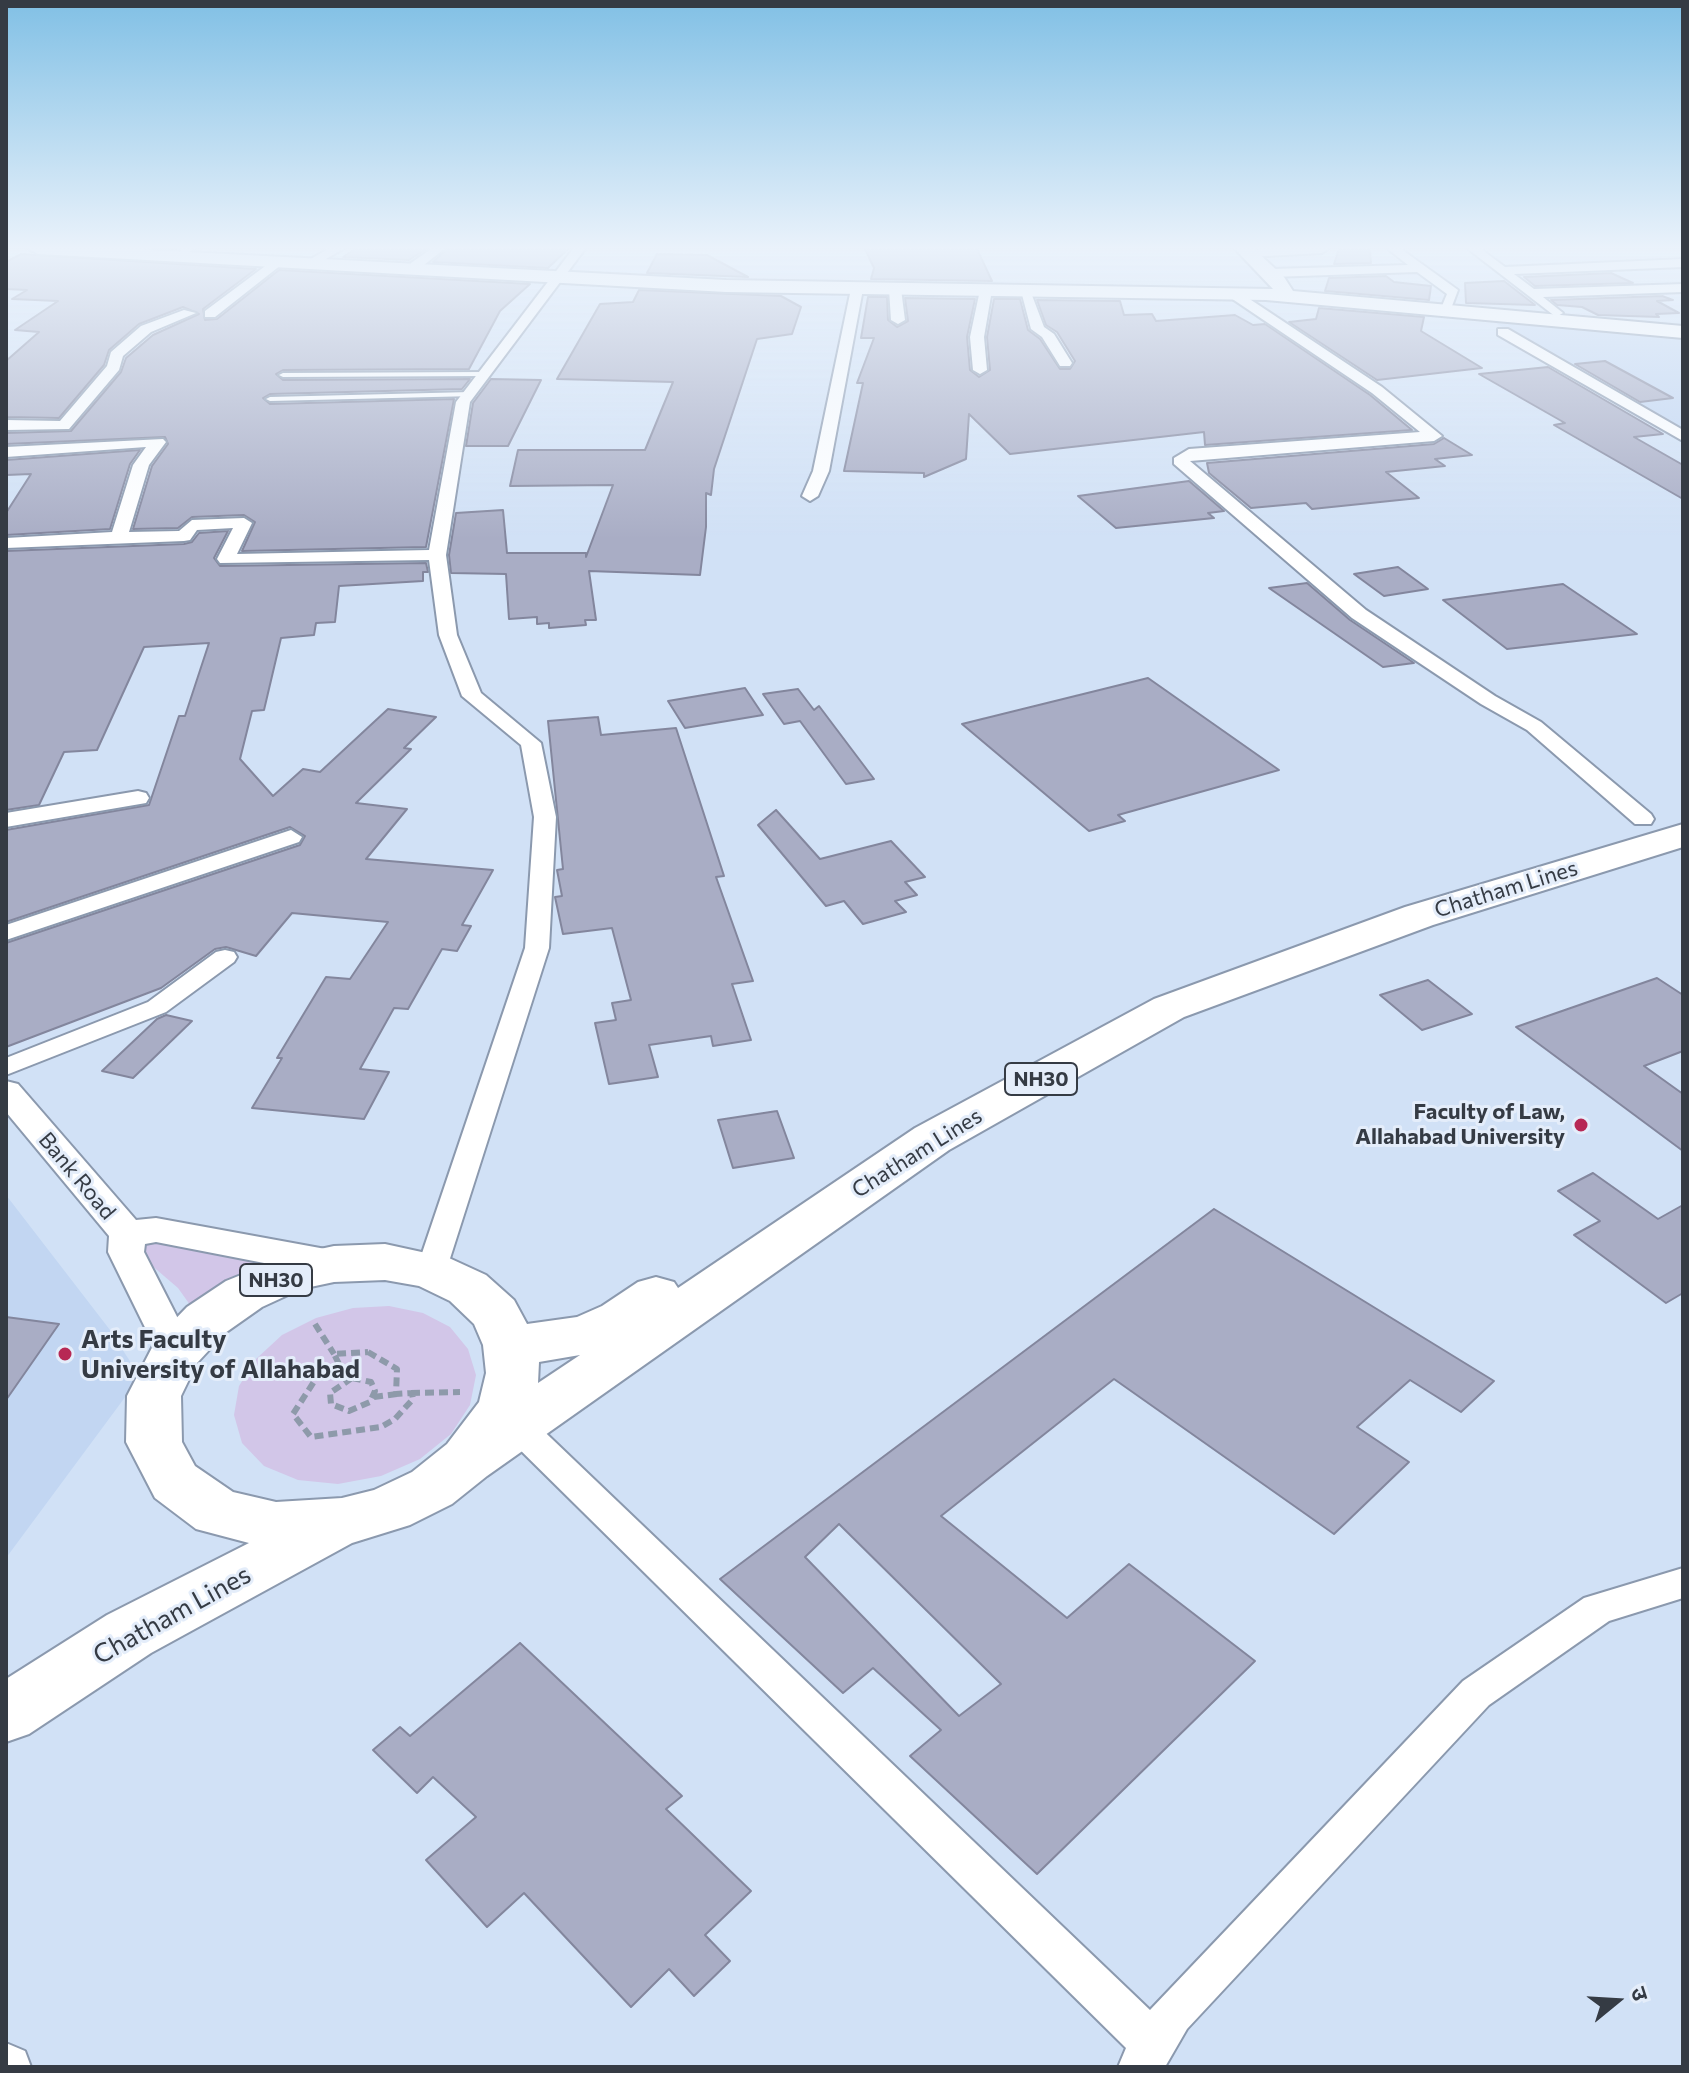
<!DOCTYPE html>
<html>
<head>
<meta charset="utf-8">
<style>
  body { margin:0 }
  #map { position:relative; width:1689px; height:2073px; overflow:hidden; background:#d1e1f6; font-family:Commissioner,"Noto Sans Devanagari",sans-serif }
  canvas { display:block }
  .frame { position:absolute; inset:0; border:8px solid #353b44; pointer-events:none }
  .north { position:absolute; left:1577px; top:1961px; width:80px; height:80px; -webkit-text-stroke:6px #e4edfa; paint-order:stroke; rotate:72deg; font-size:22px; font-weight:700; line-height:32px; text-align:center; color:#353b44 }
  .north::after { content:''; display:block; margin:auto; width:28px; height:36px; background:#353b44; clip-path:polygon(50% 0,100% 100%,50% 72%,0 100%) }
</style>
</head>
<body>
<div id="map">
<canvas width="1689" height="2073"></canvas>
<div class="frame"></div>
<div class="north">उ</div>
</div>
<script>
const g = document.querySelector('canvas').getContext('2d');
g.lineJoin = 'round';
function fill(path, color) { g.fillStyle = color; g.fill(path, 'evenodd'); }
const toPath = rows => new Path2D(rows.map(r => 'M' + r).join(''));
function strokePath(path, color, width, dash) { g.strokeStyle = color; g.lineWidth = width; g.lineCap = dash ? 'butt' : 'round'; g.setLineDash(dash || []); g.stroke(path); }
function label(font, color, halo, rows, align = 'center') {
  g.font = font + ' Commissioner,sans-serif'; g.lineWidth = 6; g.setLineDash([]); g.textBaseline = 'middle'; g.strokeStyle = halo; g.fillStyle = color; for (const [text, x, y, turn = 0] of rows) {
    g.save(); g.translate(x, y); g.rotate((+turn || 0) * Math.PI / 180); g.textAlign = isNaN(turn) ? turn : align; if (halo) g.strokeText(text, 0, 0); g.fillText(text, 0, 0); g.restore();
  }
}
fill(toPath([
  [1476,312,1683,335,1683,430],
  [6,1195,110,1330,140,1377,6,1558]
]), '#c2d6f2');
fill(toPath([
  [150,1239,200,1249,283,1268,198,1316,178,1288,136,1252],
  [389,1306,423,1313,450,1327,468,1349,476,1375,470,1405,451,1434,420,1459,381,1476,338,1484,298,1480,264,1466,242,1443,234,1415,239,1386,256,1359,282,1335,316,1318,353,1308]
]), '#d2c6e8');
const building = toPath([
  [355,249,426,249,409,260,343,257,355,249],
  [447,249,568,249,548,268,433,262,447,249],
  [865,249,977,249,992,281,871,279,874,268,865,249],
  [1339,249,1370,249,1371,263,1334,264,1339,249],
  [21,254,256,269,203,309,205,320,217,319,279,270,530,284,500,311,469,369,283,370,276,374,283,380,470,379,462,389,270,394,263,398,270,404,454,399,426,547,242,551,255,522,244,515,192,517,178,528,133,529,152,466,168,444,165,437,6,444,6,433,71,431,121,372,126,358,153,335,199,314,183,307,139,324,109,350,104,365,59,418,6,417,6,361,39,332,15,330,58,301,12,299,27,290,6,289,6,262,21,254],
  [657,254,707,255,748,277,647,273,657,254],
  [1611,273,1633,283,1535,286,1524,277,1611,273],
  [1386,276,1394,282,1431,286,1429,300,1325,291,1329,278,1386,276],
  [1504,281,1535,305,1466,303,1465,283,1504,281],
  [639,290,781,296,801,307,792,334,757,339,714,469,711,495,706,493,706,527,700,575,589,571,596,620,585,620,586,625,549,628,549,623,537,624,537,617,509,619,506,574,451,573,449,555,456,513,503,510,507,553,586,553,586,557,613,485,510,486,518,450,645,450,673,382,557,379,600,304,633,302,639,290],
  [1662,296,1673,300,1657,301,1679,313,1656,314,1659,317,1598,315,1582,307,1557,305,1551,300,1662,296],
  [868,297,887,297,888,320,897,327,908,321,905,298,975,299,967,337,970,370,979,377,990,370,987,337,994,299,1020,299,1028,330,1040,339,1060,369,1070,369,1075,361,1057,332,1046,325,1037,300,1120,301,1124,315,1152,314,1156,321,1235,315,1253,325,1265,324,1370,395,1412,430,1205,445,1204,432,1010,454,969,414,966,459,924,477,924,473,844,471,863,383,857,383,874,338,861,338,868,297],
  [1319,308,1424,317,1421,331,1482,368,1377,380,1289,322,1316,319,1319,308],
  [1605,361,1673,398,1640,402,1575,364,1605,361],
  [1548,367,1663,434,1634,437,1683,465,1683,499,1554,425,1565,423,1479,374,1548,367],
  [491,379,541,380,508,446,466,446,473,403,491,379],
  [1444,438,1472,455,1435,459,1445,466,1386,472,1419,498,1312,509,1306,503,1251,508,1209,473,1207,463,1434,444,1444,438],
  [140,450,130,464,110,529,6,535,6,513,31,474,6,475,6,460,140,450],
  [1189,481,1224,511,1208,513,1214,518,1116,528,1078,496,1189,481],
  [228,531,214,558,220,566,426,563,428,572,423,572,423,581,339,586,335,622,316,623,314,635,281,638,264,710,252,711,240,759,273,796,303,769,320,772,388,709,436,717,404,748,411,749,356,803,407,809,366,859,493,870,462,925,471,926,457,951,442,949,408,1009,394,1008,360,1069,389,1072,364,1119,252,1108,282,1058,277,1058,326,977,350,979,388,922,292,913,256,956,226,947,215,949,161,988,6,1047,6,943,300,845,305,836,290,827,6,922,6,830,149,805,179,716,185,716,209,643,144,647,97,750,64,752,39,805,6,810,6,551,184,544,192,542,199,533,228,531],
  [1398,567,1428,589,1384,596,1354,574,1398,567],
  [1307,583,1350,620,1414,663,1383,667,1269,588,1307,583],
  [1563,584,1637,634,1507,649,1443,600,1563,584],
  [1148,678,1279,770,1118,815,1125,821,1089,831,962,724,1148,678],
  [745,688,763,715,685,728,668,701,745,688],
  [798,689,814,710,819,706,874,779,846,784,800,721,784,724,763,694,798,689],
  [598,717,601,735,676,728,724,876,716,877,753,981,732,984,751,1040,713,1046,711,1036,649,1045,658,1077,609,1084,595,1023,616,1020,612,1003,631,1000,612,928,563,934,555,897,562,896,557,870,563,869,548,721,598,717],
  [776,810,820,859,891,841,925,877,905,882,917,895,895,901,906,912,863,924,844,901,826,906,758,825,776,810],
  [1657,978,1683,995,1683,1051,1644,1066,1683,1094,1683,1151,1516,1027,1657,978],
  [1428,980,1472,1014,1422,1030,1380,995,1428,980],
  [166,1015,192,1021,133,1078,102,1071,157,1019,166,1015],
  [777,1111,794,1158,733,1168,718,1120,777,1111],
  [1593,1173,1658,1219,1683,1205,1683,1293,1666,1303,1574,1235,1600,1221,1558,1191,1593,1173],
  [1214,1209,1494,1381,1461,1412,1410,1380,1357,1427,1409,1462,1334,1534,1114,1379,941,1516,1067,1618,1129,1564,1255,1661,1037,1874,910,1756,941,1730,873,1668,843,1693,720,1579,1214,1209],
  [839,1524,1001,1684,959,1716,805,1557,839,1524],
  [6,1317,59,1324,6,1400,6,1317],
  [520,1643,682,1796,666,1809,751,1891,705,1935,730,1961,694,1996,669,1969,631,2007,524,1893,487,1927,426,1860,476,1817,433,1777,417,1793,373,1750,400,1727,410,1736,520,1643]
]);
fill(building, '#a9adc5');
strokePath(building, '#83869d', 2);
const service = toPath([
  [484,372,488,374,487,376,283,377,279,375,283,373,484,372],
  [471,392,474,392,474,396,270,401,266,399,270,397,471,392]
]);
const minor = toPath([
  [180,249,194,249,184,255,180,249],
  [328,249,343,249,319,263,309,260,328,249],
  [431,249,444,249,419,269,411,269,411,263,431,249],
  [573,249,585,249,470,402,446,555,457,635,481,693,541,743,556,817,549,948,446,1271,442,1278,431,1282,420,1278,416,1271,525,948,534,817,521,745,462,696,439,635,429,560,220,563,217,559,233,528,197,530,190,540,184,541,6,548,6,538,112,532,133,465,146,447,6,457,6,447,163,439,166,442,149,465,129,532,179,531,192,520,244,518,252,523,237,554,429,550,456,402,573,249],
  [1261,249,1328,249,1322,253,1249,257,1243,253,1261,249],
  [1388,249,1401,249,1458,290,1452,306,1442,306,1447,294,1417,272,1271,277,1265,273,1271,269,1408,265,1388,249],
  [1468,249,1481,249,1505,267,1683,259,1683,267,1514,274,1534,289,1683,284,1683,292,1543,297,1563,313,1556,317,1468,249],
  [276,258,286,261,215,317,205,317,205,311,276,258],
  [857,285,863,289,829,471,818,496,810,501,802,496,813,471,851,289,857,285],
  [895,285,901,289,905,320,898,324,891,320,889,289,895,285],
  [986,286,992,290,984,337,987,370,980,374,973,370,970,337,980,290,986,286],
  [1020,287,1030,290,1044,327,1054,334,1072,363,1070,366,1060,366,1042,337,1031,329,1020,287],
  [1228,290,1236,290,1382,387,1442,436,1434,441,1190,461,1366,610,1495,696,1541,722,1651,814,1654,819,1651,824,1635,824,1527,730,1481,704,1352,618,1174,464,1174,458,1189,449,1420,432,1372,393,1228,296,1228,290],
  [184,310,196,313,151,332,123,356,119,370,69,429,6,430,6,420,60,421,107,366,111,352,141,326,184,310],
  [1498,329,1508,329,1683,430,1683,441,1498,335,1498,329],
  [138,791,146,793,149,798,146,803,6,827,6,813,138,791],
  [291,830,302,837,299,842,6,940,6,925,291,830],
  [225,950,234,952,237,957,234,962,166,1012,6,1075,6,1058,148,1002,216,952,225,950],
  [517,1413,529,1417,1150,2010,1463,1681,1584,1598,1683,1568,1683,1598,1609,1621,1489,1705,1187,2029,1165,2067,1118,2067,1126,2048,505,1435,501,1426,505,1417,517,1413],
  [6,2043,25,2051,31,2067,6,2067,6,2043]
]);
const tertiary = toPath([
  [6,1081,18,1084,136,1220,156,1218,331,1250,344,1254,349,1263,344,1272,331,1276,156,1242,145,1244,144,1252,195,1352,190,1362,176,1366,162,1362,108,1252,109,1236,6,1112,6,1081]
]);
const secondary = toPath([
  [29,249,131,249,726,280,1273,289,1235,249,1254,249,1284,277,1293,291,1683,326,1683,338,1266,300,726,292,38,254,29,249]
]);
const trunk = toPath([
  [1683,824,1683,847,1433,925,1184,1017,949,1150,487,1476,452,1504,410,1525,352,1543,151,1653,29,1734,6,1742,6,1679,107,1615,249,1543,196,1529,155,1498,126,1442,127,1396,157,1338,187,1307,226,1281,288,1256,334,1246,385,1244,449,1258,486,1275,514,1300,527,1324,577,1317,602,1306,638,1282,656,1277,674,1282,678,1288,915,1128,1154,999,1405,907,1683,824],
  [385,1280,419,1286,450,1301,474,1324,483,1345,486,1373,479,1402,447,1444,412,1472,374,1490,342,1498,276,1502,233,1492,195,1466,182,1442,181,1396,197,1363,225,1333,262,1307,301,1289,334,1282,385,1280],
  [580,1355,538,1383,539,1362,580,1355]
]);
strokePath(service, '#8b99ae', 4);
strokePath(minor, '#8b99ae', 4);
strokePath(tertiary, '#8b99ae', 4);
strokePath(secondary, '#8b99ae', 4);
strokePath(trunk, '#8b99ae', 4);
strokePath(toPath([
  [315,1324,334,1354],
  [368,1352,397,1369,396,1394,412,1393,413,1399,395,1419,381,1427,311,1437,293,1414,319,1374,339,1364,334,1354,368,1352],
  [352,1378,371,1382,375,1391,370,1402,349,1411,331,1404,330,1393,352,1378],
  [411,1393,460,1392],
  [374,1397,397,1394]
]), '#8e9aaa', 6, [9, 5]);
fill(service, '#fff');
fill(minor, '#fff');
fill(tertiary, '#fff');
fill(secondary, '#fff');
fill(trunk, '#fff');
const sky = g.createLinearGradient(0, 0, 0, 539);
sky.addColorStop(0, '#81c0e5');
sky.addColorStop(0.46, '#eaf2fb');
sky.addColorStop(1, '#eaf2fb00');
g.fillStyle = sky;
g.fillRect(0, 0, 1689, 539);
for (const [x, y, r, color] of [
  [1581,1125,8,"#b72854"],
  [65,1354,8,"#b72854"]
]) { const dot = new Path2D(); dot.arc(x, y, r, 0, 2 * Math.PI); g.fillStyle = color; g.fill(dot); strokePath(dot, '#e4edfa', 3); }
for (const [x, y, w] of [
  [1041,1079,72],
  [276,1280,72]
]) { const box = new Path2D(); box.roundRect(x - w / 2, y - 16, w, 32, 6); g.fillStyle = '#e4edfa'; g.fill(box); strokePath(box, '#353b44', 2); }
label('bold 20px', '#353b44', null, [
  ["NH30",1041,1079],
  ["NH30",276,1280]
]);
label('22px', '#353b44', '#e4edfa', [
  ["Chatham Lines",1506,889,-17],
  ["Chatham Lines",917,1153,-32],
  ["Bank Road",77,1176,50]
]);
label('bold 22px', '#353b44', '#e4edfa', [
  ["Faculty of Law,",1565,1112],
  ["Allahabad University",1565,1137]
], 'right');
label('bold 26px', '#353b44', '#e4edfa', [
  ["Arts Faculty",81,1339],
  ["University of Allahabad",81,1369]
], 'left');
label('26px', '#353b44', '#e4edfa', [
  ["Chatham Lines",172,1615,-29]
]);
</script>
</body>
</html>
